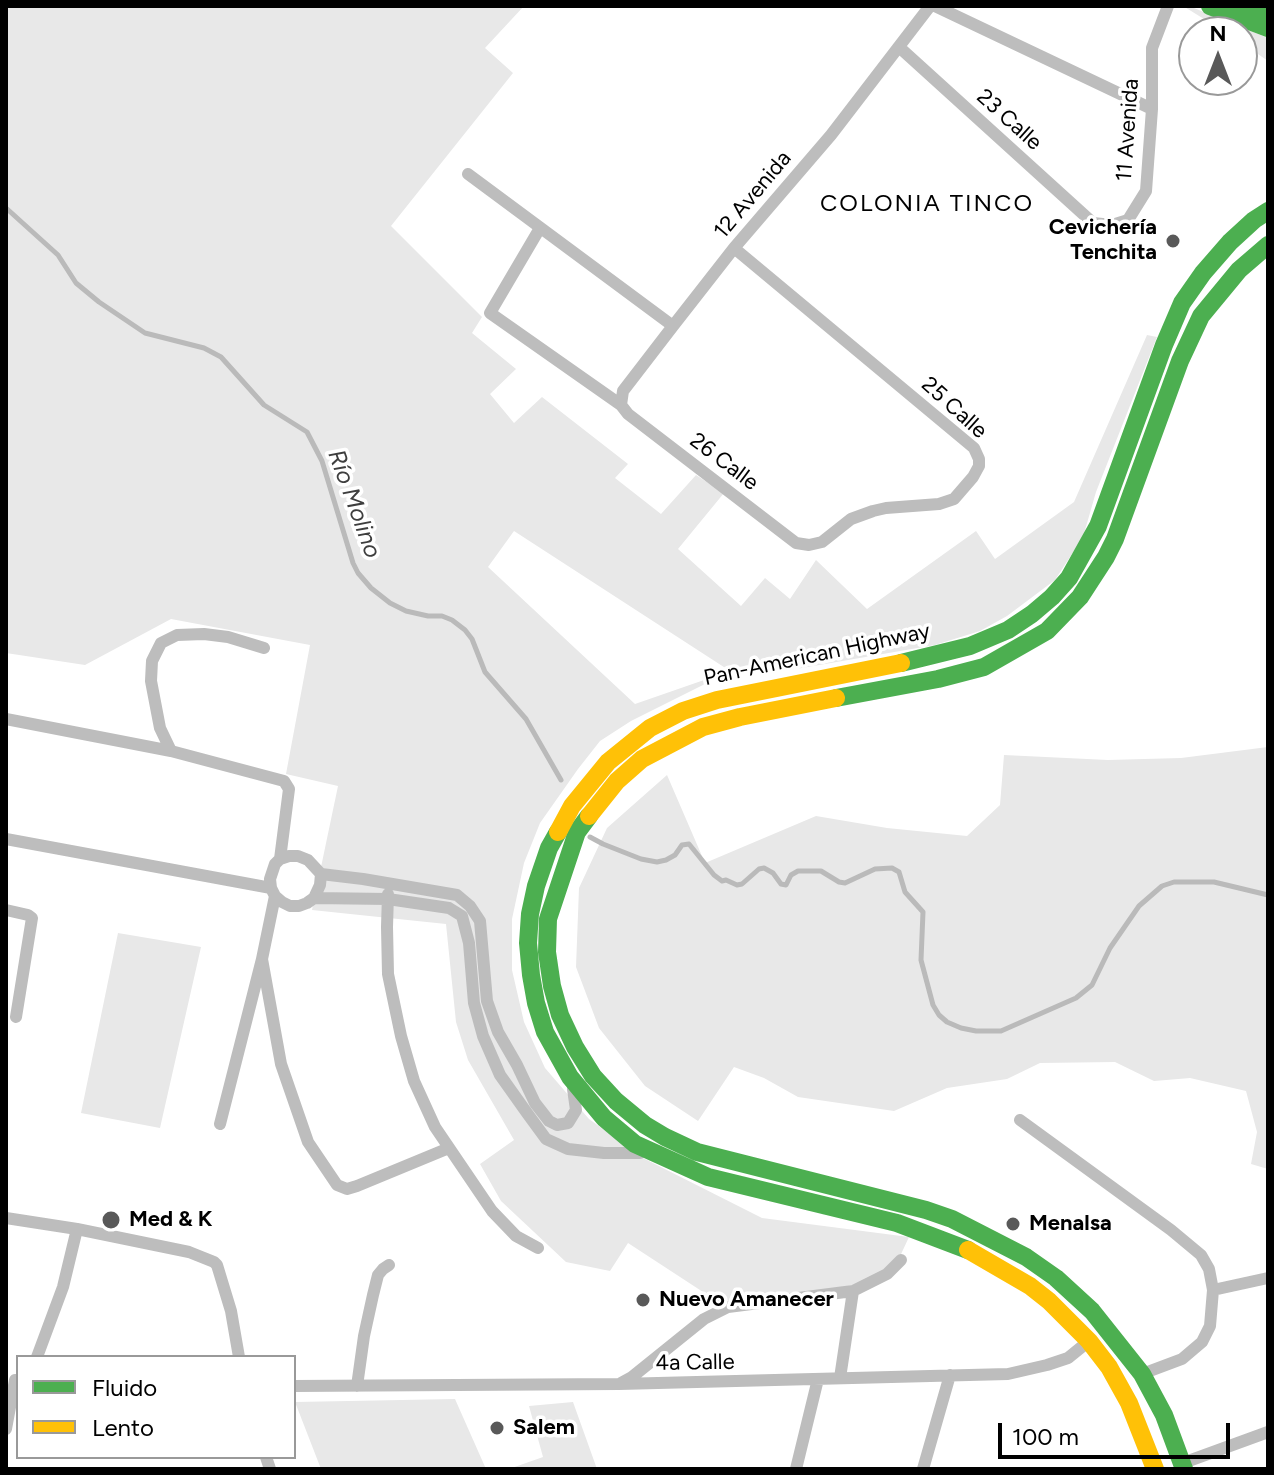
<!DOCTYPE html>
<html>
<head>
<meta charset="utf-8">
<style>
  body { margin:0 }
  #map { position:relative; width:1274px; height:1475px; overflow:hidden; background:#fff; font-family:Figtree,sans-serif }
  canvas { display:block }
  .frame { position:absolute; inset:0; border:8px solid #000; pointer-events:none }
  .legend { position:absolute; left:16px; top:1355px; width:280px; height:104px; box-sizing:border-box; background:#fff; border:2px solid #999; margin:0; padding:10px 14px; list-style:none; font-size:24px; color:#000 }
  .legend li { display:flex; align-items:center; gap:16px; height:40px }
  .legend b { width:40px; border:2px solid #999 }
  .north { position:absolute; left:1178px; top:16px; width:80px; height:80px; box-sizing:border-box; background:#fff; border:2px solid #999; border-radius:50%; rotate:0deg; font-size:22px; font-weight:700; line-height:32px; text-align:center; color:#000 }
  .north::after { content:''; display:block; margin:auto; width:28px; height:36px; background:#595959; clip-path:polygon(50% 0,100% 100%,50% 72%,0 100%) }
  .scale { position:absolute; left:998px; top:1423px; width:232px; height:36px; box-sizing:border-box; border:4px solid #000; border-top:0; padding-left:10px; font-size:24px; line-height:28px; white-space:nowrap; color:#000; -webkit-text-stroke:6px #fff; paint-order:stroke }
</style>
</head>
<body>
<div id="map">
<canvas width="1274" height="1475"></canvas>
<div class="frame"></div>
<ul class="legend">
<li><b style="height:10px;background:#4caf50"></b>Fluido</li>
<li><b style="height:10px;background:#ffc107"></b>Lento</li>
</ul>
<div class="north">N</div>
<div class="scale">100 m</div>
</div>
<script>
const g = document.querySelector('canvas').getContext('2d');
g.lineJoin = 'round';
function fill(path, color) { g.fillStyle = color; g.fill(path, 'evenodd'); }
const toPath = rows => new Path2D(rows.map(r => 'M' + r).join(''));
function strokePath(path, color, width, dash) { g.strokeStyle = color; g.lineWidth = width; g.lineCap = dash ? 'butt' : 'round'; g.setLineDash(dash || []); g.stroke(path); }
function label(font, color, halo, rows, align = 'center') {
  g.font = font + ' Figtree,sans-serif'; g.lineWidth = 7; g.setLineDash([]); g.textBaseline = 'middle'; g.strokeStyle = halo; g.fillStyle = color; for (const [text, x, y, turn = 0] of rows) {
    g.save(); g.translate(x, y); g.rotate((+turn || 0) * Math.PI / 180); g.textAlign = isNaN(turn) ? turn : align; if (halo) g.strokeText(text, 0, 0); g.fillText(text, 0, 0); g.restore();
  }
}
fill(toPath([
  [6,6,524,6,485,48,513,73,391,226,482,317,472,333,516,369,490,394,514,423,542,397,628,464,615,478,661,514,696,475,724,493,678,549,741,606,765,578,790,599,816,560,867,609,976,531,995,559,1074,502,1147,335,1157,337,1096,492,1083,537,1055,580,1007,616,980,631,935,645,796,669,731,671,631,721,600,741,578,769,540,823,524,863,512,919,512,970,524,1022,545,1068,589,1119,643,1158,762,1218,909,1237,895,1267,853,1285,726,1307,628,1243,610,1271,566,1262,501,1201,480,1164,514,1140,468,1060,456,1022,446,924,312,910,338,786,286,774,310,645,171,619,85,665,6,653],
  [514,531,730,671,635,704,488,567],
  [1183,6,1189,6,1268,38,1268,61,1242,43,1242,32,1225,32],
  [1268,747,1268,1169,1251,1164,1257,1132,1246,1091,1190,1078,1154,1081,1115,1062,1040,1063,1007,1079,947,1088,894,1111,798,1097,764,1078,734,1067,698,1121,645,1086,599,1028,576,967,579,888,607,828,667,775,705,863,816,816,887,828,967,836,1000,805,1004,755,1108,760,1181,758],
  [118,933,201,947,160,1128,81,1113],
  [455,1399,486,1469,321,1469,295,1402],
  [573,1402,597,1469,509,1469,543,1457,529,1406]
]), '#e8e8e8');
strokePath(toPath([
  [6,208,58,255,76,283,99,302,145,333,204,348,221,357,264,405,307,432,322,461,353,563,358,573,371,588,390,603,406,611,428,616,442,616,452,620,465,630,472,639,485,672,526,719,561,780],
  [590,837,603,844,641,859,657,862,666,860,675,855,682,845,689,844,714,875,722,881,726,880,737,885,742,884,759,869,764,868,773,873,781,884,786,885,791,875,798,871,821,871,839,882,845,883,875,869,892,868,899,872,905,892,923,912,921,960,933,1005,939,1015,947,1022,961,1028,976,1031,1001,1031,1076,998,1092,985,1110,948,1139,906,1162,886,1174,882,1214,882,1268,895]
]), '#bababa', 5);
strokePath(toPath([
  [935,6,1152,109],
  [899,47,1093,223,1112,225,1128,220,1146,191,1152,109,1152,48,1168,6],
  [468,174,673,326],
  [540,228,490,313,621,405],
  [734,248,974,448,979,459,979,466,973,477,954,499,939,504,886,508,873,511,851,519,822,542,809,545,796,543,628,414,621,405,623,391,673,326,734,248,831,135,930,6],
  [6,719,171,751,284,781,289,789,280,859],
  [171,751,160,728,151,681,152,661,161,643,177,635,204,634,228,637,264,648],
  [6,839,271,888],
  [321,874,320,885,314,898,307,903,299,906,290,906,282,902,275,896,271,888,270,879,275,864,280,859,289,856,298,856,308,860,321,874,363,879,457,895,470,906,480,921,487,1001,498,1032,517,1065,535,1103,549,1121,557,1125,568,1123,576,1110,573,1089],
  [388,894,387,927,388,974,401,1036,414,1081,435,1127,492,1211,516,1236,538,1248],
  [314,898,388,899,449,908,462,916,469,943,474,1003,483,1036,500,1075,527,1113,546,1139,568,1149,604,1153,640,1153],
  [6,910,28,915,32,918,16,1017],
  [262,959,281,1064,308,1142,337,1185,347,1189,357,1186,449,1148],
  [1020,1120,1171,1230,1201,1255,1209,1269,1213,1290,1210,1326,1202,1342,1182,1359,1142,1374],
  [220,1124,262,959,275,896],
  [6,1218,77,1229,189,1252,214,1262,217,1265,231,1311,239,1357],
  [1213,1290,1268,1278],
  [37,1357,63,1287,77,1229],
  [840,1378,853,1291],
  [621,1383,632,1377,704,1319,728,1307,853,1291,887,1274,901,1260],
  [294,1386,619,1384,1008,1374,1047,1365,1068,1358,1089,1341],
  [357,1386,364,1336,373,1295,378,1275,383,1269,389,1265],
  [6,1429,15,1380],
  [266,1457,270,1469],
  [1183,1463,1268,1432],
  [796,1469,818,1379],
  [923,1469,950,1375]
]), '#bdbdbd', 12);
strokePath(toPath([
  [1210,6,1268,28],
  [1249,6,1268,13],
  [901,663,970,646,1008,630,1032,614,1052,597,1069,578,1098,526,1164,345,1182,303,1203,273,1230,242,1254,220,1268,211],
  [836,698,938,679,984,667,1047,631,1080,597,1106,557,1115,539,1180,361,1201,316,1239,270,1268,245],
  [589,816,577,832,548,919,547,952,552,986,560,1015,575,1047,593,1076,616,1101,645,1125,665,1137,697,1152,926,1210,952,1219,1026,1257,1056,1278,1092,1311,1142,1374,1164,1415,1184,1469],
  [558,832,549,848,536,886,530,914,528,943,531,975,536,1003,545,1032,570,1077,604,1118,635,1144,708,1177,897,1223,968,1250]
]), '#4caf50', 18);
strokePath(toPath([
  [589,816,617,781,642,759,703,727,740,717,836,698],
  [558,832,572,806,608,762,650,728,683,711,717,700,901,663],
  [968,1250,1030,1286,1049,1301,1089,1341,1109,1367,1129,1403,1155,1469]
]), '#ffc107', 18);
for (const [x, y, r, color] of [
  [1173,241,8,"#595959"],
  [111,1220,10,"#595959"],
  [1013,1224,8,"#595959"],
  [643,1300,8,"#595959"],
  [497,1428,8,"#595959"]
]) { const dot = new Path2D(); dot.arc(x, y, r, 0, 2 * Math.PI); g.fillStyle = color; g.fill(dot); strokePath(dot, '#fff', 3); }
label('22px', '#000', '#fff', [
  ["23 Calle",1009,120,42],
  ["11 Avenida",1128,130,-86],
  ["12 Avenida",753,195,-50],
  ["25 Calle",954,408,42],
  ["26 Calle",724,462,37],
  ["Pan-American Highway",817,655,-12],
  ["4a Calle",695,1363,-1]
]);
label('bold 22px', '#000', '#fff', [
  ["Cevichería",1157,228,"right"],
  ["Tenchita",1157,253,"right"],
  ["Med & K",129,1220],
  ["Menalsa",1029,1224],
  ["Nuevo Amanecer",659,1300],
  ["Salem",513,1428]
], 'left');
g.letterSpacing = '2px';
label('24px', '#000', '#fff', [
  ["COLONIA TINCO",927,204]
]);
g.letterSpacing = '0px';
label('italic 24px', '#3e3e3e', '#fff', [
  ["Río Molino",354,504,70]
]);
</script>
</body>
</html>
